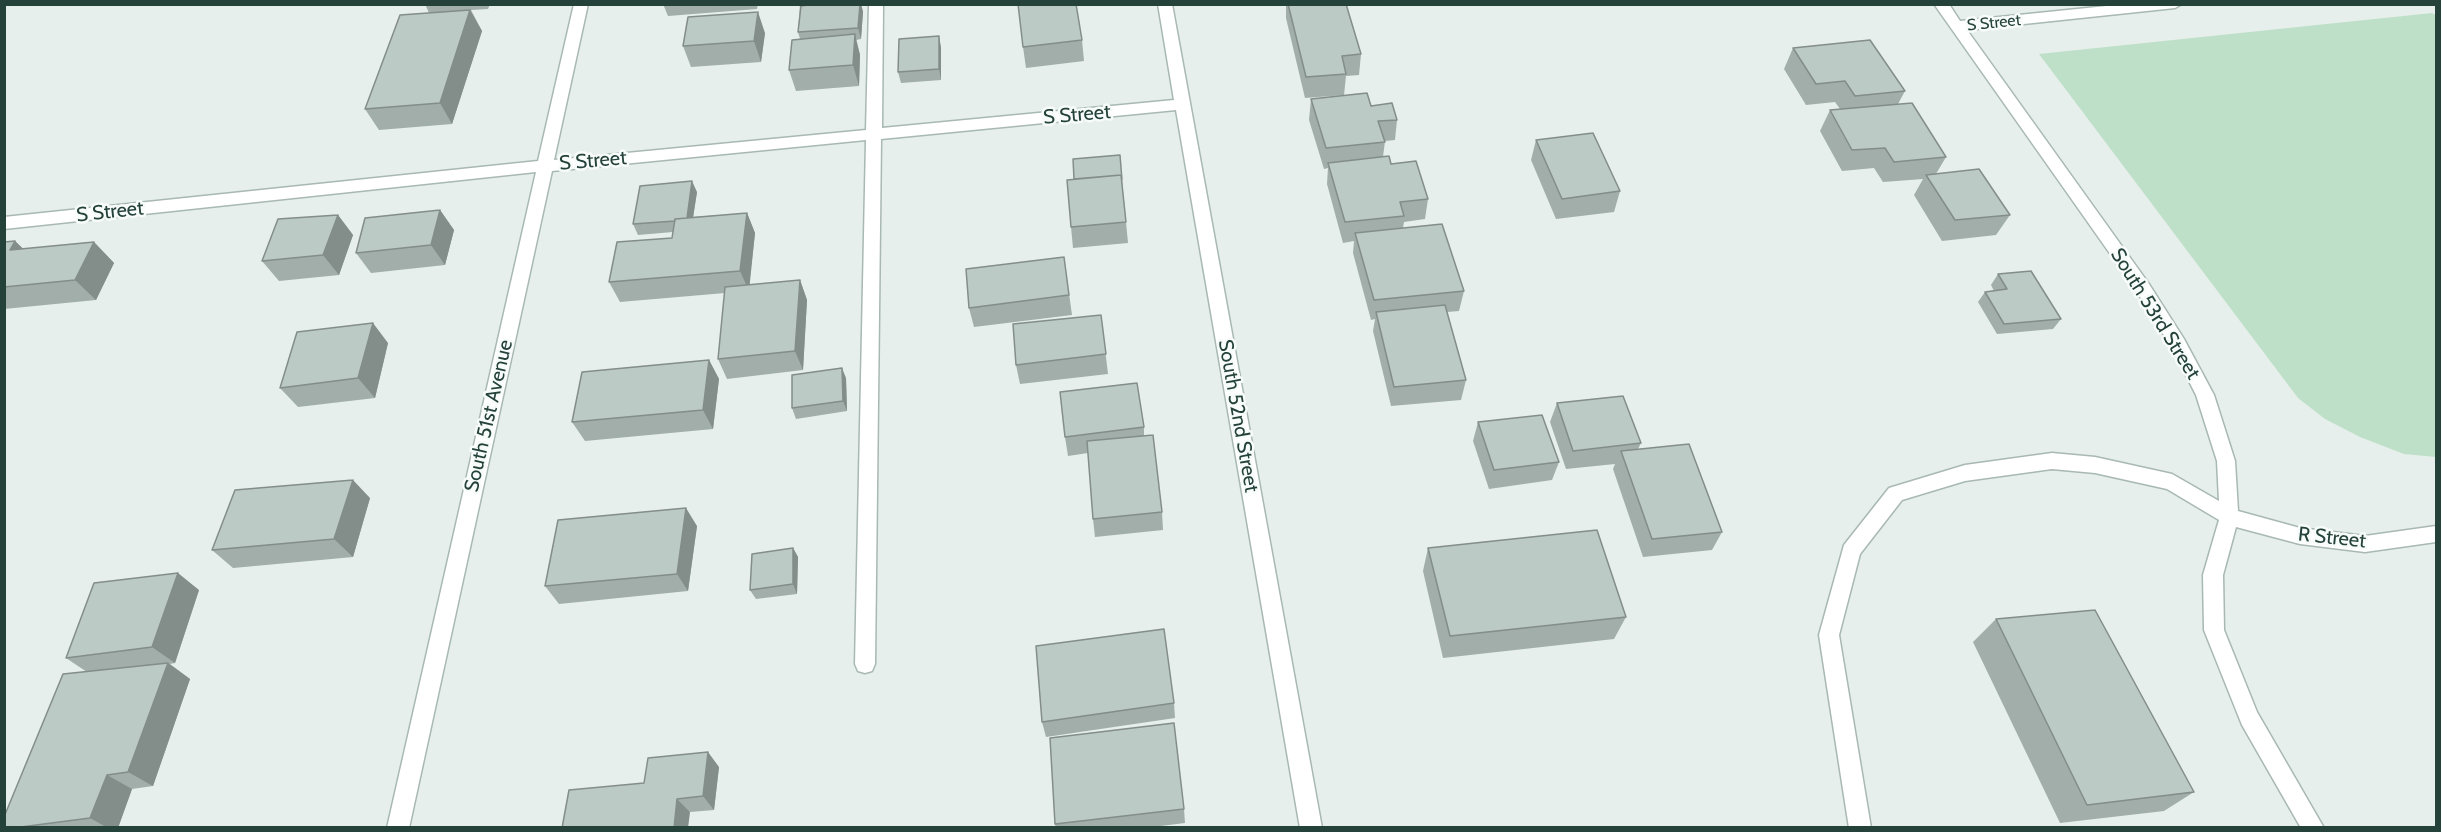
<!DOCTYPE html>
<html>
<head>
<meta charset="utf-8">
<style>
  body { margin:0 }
  #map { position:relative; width:2441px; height:832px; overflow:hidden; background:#e6efeb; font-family:Cabin,sans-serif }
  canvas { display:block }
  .frame { position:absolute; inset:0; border:6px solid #24423a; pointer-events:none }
</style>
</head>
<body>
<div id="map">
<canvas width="2441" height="832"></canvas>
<div class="frame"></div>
</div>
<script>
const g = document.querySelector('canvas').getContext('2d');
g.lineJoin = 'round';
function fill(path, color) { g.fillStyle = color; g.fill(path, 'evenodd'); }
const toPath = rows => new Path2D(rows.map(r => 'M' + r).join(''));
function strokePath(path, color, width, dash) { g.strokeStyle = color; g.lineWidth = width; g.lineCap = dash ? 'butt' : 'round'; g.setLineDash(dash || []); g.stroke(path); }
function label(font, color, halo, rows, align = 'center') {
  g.font = font + ' Cabin,sans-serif'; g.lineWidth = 5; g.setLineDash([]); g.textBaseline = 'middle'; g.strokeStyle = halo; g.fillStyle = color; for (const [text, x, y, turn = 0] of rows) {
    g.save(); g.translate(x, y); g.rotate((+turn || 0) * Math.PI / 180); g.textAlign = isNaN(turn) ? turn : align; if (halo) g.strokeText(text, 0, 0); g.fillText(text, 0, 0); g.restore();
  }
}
fill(toPath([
  [2432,13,2436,15,2436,457,2404,454,2360,437,2325,419,2298,398,2039,54]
]), '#bfe0c8');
const minor = toPath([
  [574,4,588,4,554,160,866,130,869,4,883,4,882,128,1174,100,1158,4,1172,4,1322,828,1300,828,1176,110,881,139,875,664,872,671,865,673,858,671,855,664,866,140,552,171,409,828,387,828,536,172,4,229,4,217,538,161,574,4],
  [1934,4,1949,4,1960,21,2126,4,2182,4,2175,8,1967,30,2149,284,2184,339,2214,395,2235,461,2238,511,2300,528,2365,536,2436,526,2436,542,2365,552,2300,544,2236,527,2223,575,2224,630,2257,712,2324,828,2301,828,2242,725,2204,630,2203,575,2219,520,2167,489,2095,473,2052,469,1965,481,1902,500,1860,554,1839,635,1871,828,1849,828,1819,635,1844,545,1889,488,1965,465,2052,453,2095,457,2172,474,2219,501,2217,461,2196,395,2172,348,2137,292,1934,4]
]);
strokePath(minor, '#a8b8b2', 3);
fill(minor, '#fff');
fill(toPath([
  [425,4,490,4,488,9,471,10,482,31,452,124,379,130,365,109,429,13],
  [663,4,758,4,757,9,668,16],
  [800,4,861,4,863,12,861,39,856,40,860,55,859,86,796,91,789,70,800,39,798,32],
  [1286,4,1346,4,1361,54,1359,75,1346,76,1344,95,1305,98,1286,18],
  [765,33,761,62,691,67,683,46],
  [1082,40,1084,61,1026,68,1023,47],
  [941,47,941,80,901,83,898,72],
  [1793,48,1905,91,1898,104,1946,157,1936,174,2010,215,1996,235,1942,241,1914,195,1923,179,1883,182,1874,168,1842,171,1820,131,1830,110,1840,109,1835,102,1806,105,1784,69],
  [1311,99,1371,106,1397,120,1395,140,1385,141,1383,157,1428,199,1425,219,1404,222,1403,228,1464,291,1459,311,1447,312,1466,380,1461,400,1391,406,1373,331,1375,319,1371,320,1353,253,1354,241,1343,243,1327,184,1328,168,1324,169,1309,120],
  [1536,140,1620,191,1614,212,1556,219,1531,160],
  [1074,179,1122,180,1128,243,1073,248,1071,227],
  [697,192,693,217,747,213,755,233,749,285,800,280,807,300,803,370,727,379,718,359,725,293,620,302,609,282,672,238,673,232,638,235,633,224],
  [440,210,454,230,445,265,371,273,356,253],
  [338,215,353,235,339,275,279,281,262,261],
  [15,241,23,249,94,242,114,263,96,300,4,309,4,242],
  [1064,257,1072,315,974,327,969,308],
  [1998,274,2061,319,2053,329,1997,334,1978,302,1985,292,1994,291,1991,285],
  [1101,315,1108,374,1020,384,1016,365],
  [388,343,375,398,298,407,280,388],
  [709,360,719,379,713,429,585,441,572,422],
  [846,378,847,411,796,419,792,408],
  [1557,403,1641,443,1638,449,1722,532,1712,550,1643,557,1613,469,1615,464,1566,469,1550,422],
  [1478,422,1559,462,1552,480,1489,489,1473,441],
  [1144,427,1144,436,1162,512,1163,530,1095,537,1093,519,1088,453,1068,456,1065,437],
  [370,498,353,557,233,568,212,550],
  [697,526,688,591,559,604,545,586],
  [793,548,798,557,797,594,756,599,750,590],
  [1428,548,1626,617,1614,639,1443,658,1423,571],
  [199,590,175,663,170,664,190,679,153,786,132,789,118,828,4,828,87,672,66,658],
  [1996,619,2194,792,2164,811,2060,823,1973,642],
  [1174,703,1175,718,1046,737,1042,722],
  [719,767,714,810,690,812,644,783],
  [1184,809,1185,823,1144,828,1056,828,1055,824]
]), '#a1aea9');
fill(toPath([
  [860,4,861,4,863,12,861,39,858,28],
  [470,10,482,31,452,124,440,103],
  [758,12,765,33,761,62,754,41],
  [855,34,860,55,859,86,853,65],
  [939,36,941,47,941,80,939,69],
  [692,181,697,192,691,231,686,220],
  [440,210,454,230,445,265,431,245],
  [747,213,755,233,749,291,740,271],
  [338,215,353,235,339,275,323,255],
  [15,241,36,261,10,250],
  [94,242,114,263,96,300,75,280],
  [800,280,807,300,803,370,795,351],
  [373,323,388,343,375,398,358,378],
  [709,360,719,379,713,429,703,410],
  [842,368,846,378,847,411,843,401],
  [353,480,370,498,353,557,334,539],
  [686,508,697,526,688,591,677,574],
  [793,548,798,557,797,594,793,584],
  [178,573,199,590,175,663,152,647],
  [168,663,190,679,153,786,128,772],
  [708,752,719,767,714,810,703,796],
  [107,775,132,789,118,828,108,828,90,818],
  [677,799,690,812,688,828,674,828]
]), '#838d89');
const building = toPath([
  [816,4,860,4,858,28,798,32,801,6,816,4],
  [1018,4,1076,4,1082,40,1023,47,1018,4],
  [1288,4,1346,4,1361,54,1342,56,1346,74,1306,77,1288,4],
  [470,10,440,103,365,109,400,15,470,10],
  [758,12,754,41,683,46,688,17,758,12],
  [855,34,853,65,789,70,792,40,855,34],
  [939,36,939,69,898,72,899,39,939,36],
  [1870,40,1905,91,1855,96,1845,81,1816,84,1793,48,1870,40],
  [1367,93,1371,106,1392,103,1397,120,1378,121,1385,142,1326,148,1311,99,1367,93],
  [1912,103,1946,157,1894,162,1885,148,1852,150,1830,110,1912,103],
  [1593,133,1620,191,1562,199,1536,140,1593,133],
  [1120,155,1122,180,1121,175,1074,179,1073,159,1120,155],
  [1389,156,1391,164,1416,161,1428,199,1400,202,1404,216,1345,222,1328,163,1389,156],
  [1979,169,2010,215,1955,220,1926,175,1979,169],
  [1121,175,1126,222,1071,227,1067,180,1121,175],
  [692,181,687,218,675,219,675,221,633,224,640,186,692,181],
  [440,210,431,245,356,253,365,218,440,210],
  [747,213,740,271,609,282,617,242,672,238,675,219,747,213],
  [338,215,323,255,262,261,278,219,338,215],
  [1442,224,1464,291,1374,300,1355,233,1442,224],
  [15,241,10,250,94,242,75,280,4,287,4,242,15,241],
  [1064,257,1069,295,969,308,966,269,1064,257],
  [2031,271,2061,319,2004,324,1985,292,2007,289,1998,274,2031,271],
  [800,280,795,351,718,359,725,287,800,280],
  [1445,305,1466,380,1394,387,1376,312,1445,305],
  [1101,315,1106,354,1016,365,1013,324,1101,315],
  [373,323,358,378,280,388,297,332,373,323],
  [709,360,703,410,572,422,582,372,709,360],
  [842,368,843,401,792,408,792,375,842,368],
  [1137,383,1144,427,1065,437,1060,392,1137,383],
  [1623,396,1641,443,1573,451,1557,403,1623,396],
  [1542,415,1559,462,1494,470,1478,422,1542,415],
  [1153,435,1162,512,1093,519,1087,441,1153,435],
  [1689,444,1722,532,1652,539,1621,451,1689,444],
  [353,480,334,539,212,550,235,490,353,480],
  [686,508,677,574,545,586,558,520,686,508],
  [1597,530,1626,617,1450,636,1428,548,1597,530],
  [793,548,793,584,750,590,752,554,793,548],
  [178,573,152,647,66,658,94,583,178,573],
  [2095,610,2194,792,2087,805,1996,619,2095,610],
  [1164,629,1174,703,1042,722,1036,646,1164,629],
  [168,663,128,772,107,775,90,818,13,828,4,828,4,817,63,674,168,663],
  [1174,723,1184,809,1055,824,1050,738,1174,723],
  [708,752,703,796,677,799,674,828,562,828,569,790,644,783,648,758,708,752]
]);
fill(building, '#bbcac4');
strokePath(building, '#838d89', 1.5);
label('16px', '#24423a', '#f7fbf9', [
  ["S Street",1994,23,-6]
]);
label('20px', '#24423a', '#f7fbf9', [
  ["S Street",1077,115,-5],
  ["S Street",593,161,-5],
  ["S Street",110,212,-6],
  ["South 53rd Street",2155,314,58],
  ["South 51st Avenue",489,416,-77],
  ["South 52nd Street",1238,416,80],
  ["R Street",2332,538,6]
]);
</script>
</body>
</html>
